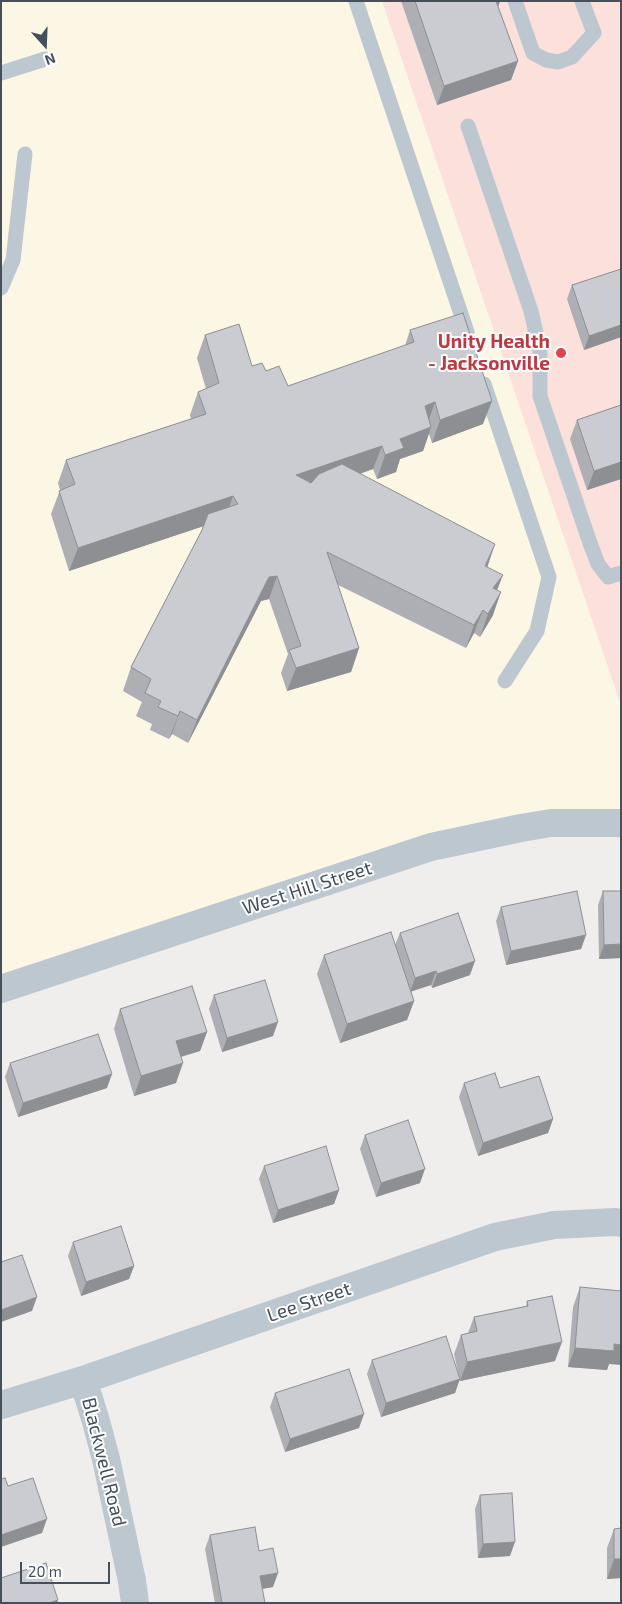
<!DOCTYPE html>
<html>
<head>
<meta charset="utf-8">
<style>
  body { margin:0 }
  #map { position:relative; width:622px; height:1604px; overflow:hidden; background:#f0eded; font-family:"Exo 2",sans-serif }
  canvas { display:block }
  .frame { position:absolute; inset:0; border:2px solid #45505b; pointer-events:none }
  .north { position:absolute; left:20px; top:20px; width:50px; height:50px; -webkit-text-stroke:4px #fff; paint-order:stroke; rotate:160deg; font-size:14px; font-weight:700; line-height:20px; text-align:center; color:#45505b }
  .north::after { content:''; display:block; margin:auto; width:18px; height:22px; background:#45505b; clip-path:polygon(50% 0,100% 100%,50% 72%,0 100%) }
  .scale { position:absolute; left:20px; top:1562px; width:90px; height:22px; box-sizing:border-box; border:2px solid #45505b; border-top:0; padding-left:6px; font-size:15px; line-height:18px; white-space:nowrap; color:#45505b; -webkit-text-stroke:4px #fff; paint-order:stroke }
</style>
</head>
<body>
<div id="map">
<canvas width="622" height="1604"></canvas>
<div class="frame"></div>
<div class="north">N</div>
<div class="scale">20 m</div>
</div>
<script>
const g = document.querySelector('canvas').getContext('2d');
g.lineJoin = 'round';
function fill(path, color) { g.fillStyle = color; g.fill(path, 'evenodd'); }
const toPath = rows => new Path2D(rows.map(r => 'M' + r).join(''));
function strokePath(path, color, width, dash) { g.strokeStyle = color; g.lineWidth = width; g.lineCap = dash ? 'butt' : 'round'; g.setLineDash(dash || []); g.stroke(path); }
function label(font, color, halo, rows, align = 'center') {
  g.font = font + ' "Exo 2",sans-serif'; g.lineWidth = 4; g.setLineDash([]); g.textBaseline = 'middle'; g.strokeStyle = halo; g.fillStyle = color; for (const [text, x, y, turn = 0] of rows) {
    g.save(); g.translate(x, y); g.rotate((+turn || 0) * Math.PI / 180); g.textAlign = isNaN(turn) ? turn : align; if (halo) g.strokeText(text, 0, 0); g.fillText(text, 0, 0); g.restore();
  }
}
fill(toPath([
  [1,1,621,1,621,823,551,823,1,989]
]), '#fcf6e5');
fill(toPath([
  [382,1,621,1,621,705]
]), '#fbe0dc');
strokePath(toPath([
  [356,1,467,332],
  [515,1,533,53,546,60,558,62,572,57,594,33,582,1],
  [1,73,45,59],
  [468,126,531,311,540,351,540,396,590,543,598,564,608,577,621,573],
  [1,288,13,260,25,154],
  [484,384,549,577,537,631,505,681]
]), '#bdc7d0', 15);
strokePath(toPath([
  [1,989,431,847,521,828,551,823,621,823],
  [83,1380,95,1418,106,1459,132,1581,135,1603],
  [1,1405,83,1380,495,1237,554,1225,615,1222,621,1223]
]), '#bdc7d0', 28);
fill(toPath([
  [401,1,500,1,498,7,518,61,511,80,437,105],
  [621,269,621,337,584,350,567,299,572,285],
  [410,330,483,424,432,443,429,434,423,451,400,459,396,472,377,479,373,469,360,474,487,567,497,590,493,615,480,637,474,633,466,648,338,585,359,648,351,672,287,691,281,673,288,654,269,599,261,601,188,743,172,734,169,739,150,730,152,724,136,716,142,702,123,691,131,667,201,532,203,526,69,571,51,514,60,490,58,483,66,460,191,419,190,415,198,392,206,389,197,358,205,335,252,366,266,371,288,386,405,346],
  [621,405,621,479,587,490,570,439,577,420],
  [603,891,621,958,599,959,598,905],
  [501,907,586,935,581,949,506,965,496,921],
  [400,933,470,975,432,988,431,985,411,991,414,1001,407,1020,340,1043,317,974,324,955,395,945],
  [214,995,273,1036,222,1052,209,1009],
  [120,1009,207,1032,200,1051,181,1057,176,1083,134,1096,114,1029],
  [10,1063,107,1088,18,1117,5,1077],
  [464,1083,500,1088,553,1119,548,1133,478,1156,459,1097],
  [365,1135,420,1183,376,1197,360,1149],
  [264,1166,339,1190,334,1204,273,1223,259,1179],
  [73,1242,134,1266,129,1279,81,1296,68,1256],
  [580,1287,609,1364,607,1370,568,1367,573,1307],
  [527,1301,555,1361,460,1381,459,1380,455,1393,381,1417,367,1374,372,1360,458,1372,454,1354,461,1335,468,1333,474,1317,526,1306],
  [275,1393,359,1428,285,1452,270,1407],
  [480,1495,510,1556,478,1558,475,1509],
  [614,1529,621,1578,607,1579,607,1548],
  [210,1535,259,1551,273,1587,262,1589,265,1603,215,1603,205,1549]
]), '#aeafb5');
fill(toPath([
  [493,1,500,1,496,13],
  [518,61,511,80,437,105,444,86],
  [621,325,621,337,584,350,589,336],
  [492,401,483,424,432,443,440,420],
  [435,402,427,425,425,406],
  [431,427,423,451,400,459,396,472,377,479,385,455,400,439],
  [382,446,373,469,288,498,296,475],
  [621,462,621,479,587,490,594,471],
  [233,496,225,519,69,571,78,548],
  [495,544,487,568,485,566],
  [503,575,494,598,493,588],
  [277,576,269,599,261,601,188,743,197,720,269,577],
  [501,592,493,615,480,637,488,614],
  [483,610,474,633,466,648,474,625],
  [359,648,351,672,287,691,296,668],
  [180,711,172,734,169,739,178,716],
  [586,935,581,949,506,965,511,951],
  [621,944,621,958,599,959,604,945],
  [475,961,470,975,432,988,437,974],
  [436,971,431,985,410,992,415,978],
  [414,1001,407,1020,340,1043,347,1024],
  [278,1022,273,1036,222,1052,227,1038],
  [207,1032,200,1051,169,1060,176,1041],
  [183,1063,176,1083,134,1096,141,1076],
  [112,1074,107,1088,18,1117,23,1103],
  [553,1119,548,1133,478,1156,483,1143],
  [425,1169,420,1183,376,1197,381,1183],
  [339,1190,334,1204,273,1223,278,1210],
  [134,1266,129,1279,81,1296,86,1282],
  [37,1297,32,1311,1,1322,1,1310],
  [562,1342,555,1361,460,1381,467,1362],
  [614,1344,621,1345,621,1365,609,1364,607,1370,568,1367,575,1348],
  [460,1379,455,1393,381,1417,386,1403],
  [364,1414,359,1428,285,1452,290,1439],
  [47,1519,42,1533,1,1547,1,1535],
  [515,1542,510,1556,478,1558,483,1544],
  [614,1559,621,1559,621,1578,607,1579],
  [278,1573,273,1587,255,1590,260,1576],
  [58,1600,57,1603,49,1603]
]), '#8d8f93');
const building = toPath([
  [415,1,496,1,518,61,444,86,415,1],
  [621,269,621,325,589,336,572,285,621,269],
  [463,313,492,401,440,420,435,402,425,406,431,427,400,439,404,448,385,455,382,446,296,475,311,483,319,474,342,464,495,544,485,566,503,575,493,588,501,592,488,614,483,610,474,625,327,552,359,648,296,668,289,650,301,646,277,576,269,577,197,720,180,711,178,716,158,707,161,701,145,693,151,679,131,667,202,530,208,514,238,504,233,496,78,548,59,491,75,484,66,460,206,414,198,392,219,383,205,335,239,324,252,366,262,363,266,371,279,366,288,386,414,342,410,330,463,313],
  [621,405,621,462,594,471,577,420,621,405],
  [577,891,586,935,511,951,501,907,577,891],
  [603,891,621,891,621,944,604,945,603,891],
  [458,913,475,961,437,974,436,971,415,978,400,933,458,913],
  [391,932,414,1001,347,1024,324,955,391,932],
  [265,980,278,1022,227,1038,214,995,265,980],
  [192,986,207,1032,176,1041,183,1063,141,1076,120,1009,192,986],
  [98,1034,112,1074,23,1103,10,1063,98,1034],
  [495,1073,500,1088,539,1076,553,1119,483,1143,464,1083,495,1073],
  [408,1120,425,1169,381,1183,365,1135,408,1120],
  [326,1146,339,1190,278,1210,264,1166,326,1146],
  [121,1226,134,1266,86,1282,73,1242,121,1226],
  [22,1255,37,1297,1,1310,1,1262,22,1255],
  [580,1287,621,1291,621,1345,614,1344,614,1351,575,1348,580,1287],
  [552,1296,562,1342,467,1362,461,1335,477,1331,474,1317,528,1306,527,1301,552,1296],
  [446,1336,460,1379,386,1403,372,1360,446,1336],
  [349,1369,364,1414,290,1439,275,1393,349,1369],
  [5,1478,8,1486,33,1478,47,1519,1,1535,1,1479,5,1478],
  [512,1493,515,1542,483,1544,480,1495,512,1493],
  [255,1527,259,1551,273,1548,278,1573,260,1576,265,1603,222,1603,210,1535,255,1527],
  [621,1528,621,1559,614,1559,614,1529,621,1528],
  [46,1563,58,1600,49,1603,1,1603,1,1578,46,1563]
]);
fill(building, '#caccd2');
strokePath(building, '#8d8f93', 1);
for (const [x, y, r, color] of [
  [561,353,6,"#e0444e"]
]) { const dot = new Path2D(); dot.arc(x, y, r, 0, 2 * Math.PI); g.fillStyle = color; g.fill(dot); strokePath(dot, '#fff', 2); }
label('bold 19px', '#be3a42', '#fff', [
  ["Unity Health",550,342],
  ["- Jacksonville",550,364]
], 'right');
label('19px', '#45505b', '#fff', [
  ["West Hill Street",307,888,-18],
  ["Lee Street",309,1302,-19],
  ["Blackwell Road",104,1462,76]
]);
</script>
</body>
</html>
